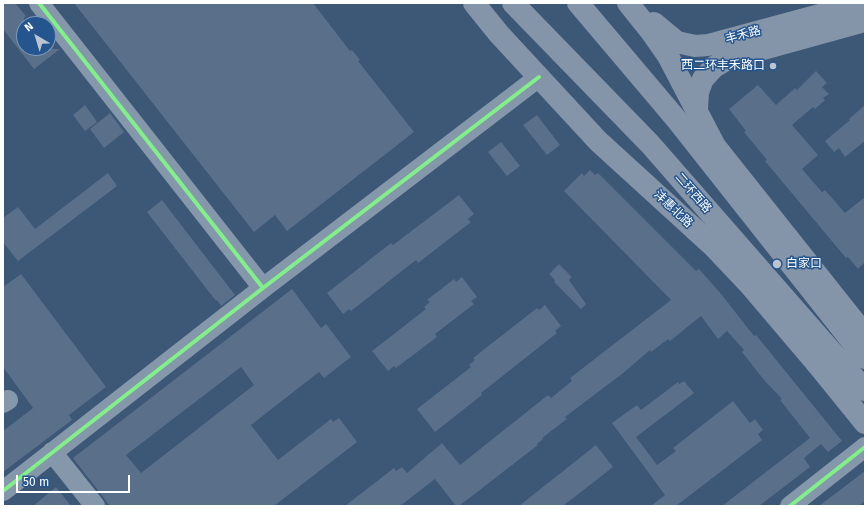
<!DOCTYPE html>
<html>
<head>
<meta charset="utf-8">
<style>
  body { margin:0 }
  #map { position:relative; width:868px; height:509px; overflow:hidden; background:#3d5777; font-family:"Fira Sans",sans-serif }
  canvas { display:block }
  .frame { position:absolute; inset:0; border:4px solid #fff; pointer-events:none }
  .north { position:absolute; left:16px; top:16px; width:40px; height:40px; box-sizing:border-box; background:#25558f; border:1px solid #7c99bc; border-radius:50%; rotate:322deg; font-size:11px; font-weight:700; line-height:16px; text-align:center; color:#fff }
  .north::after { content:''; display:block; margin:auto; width:14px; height:18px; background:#bbc4cf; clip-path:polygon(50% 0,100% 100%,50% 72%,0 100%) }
  .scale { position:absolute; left:16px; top:475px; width:114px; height:18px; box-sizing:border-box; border:2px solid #fff; border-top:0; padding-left:5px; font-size:12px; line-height:14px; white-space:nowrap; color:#fff; -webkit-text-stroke:3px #25558f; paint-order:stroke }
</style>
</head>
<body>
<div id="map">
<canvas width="868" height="509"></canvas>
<div class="frame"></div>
<div class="north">N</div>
<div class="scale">50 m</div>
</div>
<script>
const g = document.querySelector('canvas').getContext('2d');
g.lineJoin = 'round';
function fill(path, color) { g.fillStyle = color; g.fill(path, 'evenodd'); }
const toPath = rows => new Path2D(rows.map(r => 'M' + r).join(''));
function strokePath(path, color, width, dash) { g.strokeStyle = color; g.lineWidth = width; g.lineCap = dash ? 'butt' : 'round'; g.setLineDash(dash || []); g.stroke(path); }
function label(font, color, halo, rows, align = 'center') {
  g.font = font + ' "Fira Sans","Noto Sans SC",sans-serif'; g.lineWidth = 3; g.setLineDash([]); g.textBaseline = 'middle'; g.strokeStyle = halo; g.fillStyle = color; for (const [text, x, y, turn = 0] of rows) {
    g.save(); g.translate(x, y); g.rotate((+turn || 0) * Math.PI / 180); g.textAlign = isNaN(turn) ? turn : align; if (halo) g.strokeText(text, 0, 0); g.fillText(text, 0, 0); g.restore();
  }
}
fill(toPath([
  [3,3,15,3,26,16,24,18,24,48,60,49,34,69,3,29],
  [74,3,313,3,350,51,352,50,360,60,358,61,414,132,287,231,275,215,254,232],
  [816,71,827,83,822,87,829,94,823,98,825,100,815,109,813,107,792,125,818,155,802,169,822,192,825,190,845,213,865,197,865,262,858,269,848,257,846,258,765,161,767,160,744,132,746,131,729,109,758,85,776,105,795,88,797,90],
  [85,105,97,122,85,131,73,115],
  [865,105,865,141,845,157,839,148,834,152,825,141,850,120,849,119],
  [110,113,124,132,104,148,90,129],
  [537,115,560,145,547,155,523,125],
  [501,142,520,166,507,176,488,152],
  [590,170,595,175,598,173,696,271,699,269,722,295,754,336,756,335,842,441,828,452,821,444,804,458,810,467,759,506,722,506,810,438,780,400,782,399,764,380,742,352,744,350,727,331,718,339,701,316,670,341,668,339,651,352,650,350,622,374,565,417,567,419,542,438,543,439,537,444,538,445,459,506,456,506,435,479,400,506,345,506,394,468,396,471,402,467,407,473,442,443,460,465,548,395,551,398,572,381,570,378,671,300,564,191,582,173,584,176],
  [108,173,117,186,18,261,3,242,3,218,18,207,35,229],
  [459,195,474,214,468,219,471,222,418,263,416,260,351,311,349,309,343,314,327,293,391,243,393,245],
  [162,200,235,295,221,306,217,300,216,301,147,212],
  [559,264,572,277,569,280,586,304,581,309,554,282,555,280,549,274],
  [21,274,106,387,69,415,72,420,3,472,3,431,33,408,3,367,3,287],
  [462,277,477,297,471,301,474,304,435,334,437,337,396,368,394,366,388,371,372,351,426,309,424,307,430,302,427,300,454,279,456,282],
  [292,289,321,328,326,324,351,357,324,378,319,372,251,425,278,460,331,419,333,422,339,418,357,442,274,506,110,506,73,458],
  [241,367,254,385,141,473,126,455],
  [545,305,561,326,555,331,557,333,481,393,482,395,435,432,417,409,471,367,469,365,475,360,473,358,537,308,539,310],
  [684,381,694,393,636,437,657,465,676,451,673,448,733,401,750,423,755,419,763,430,758,434,762,440,676,506,651,506,665,495,612,423,637,405,641,410,678,382,679,384],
  [596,445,613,467,563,506,519,506],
  [865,471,865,501,859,506,819,506],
  [56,487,71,506,33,506]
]), '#5a6f89');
strokePath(toPath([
  [39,3,263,288,539,77],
  [3,403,8,400],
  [52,452,95,506],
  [3,491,263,288],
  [790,506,865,447]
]), '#8597aa', 20);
strokePath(toPath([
  [474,3,499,34,598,141,712,245,749,284,817,364,865,423],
  [628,3,652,33,668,56,715,146,865,335],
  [654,23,677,42,695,46,708,45,864,3],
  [697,110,698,92,703,79,714,67,724,61,731,58,865,21]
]), '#8494a9', 22);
strokePath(toPath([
  [513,3,650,144,865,390],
  [578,3,677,120,865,358],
  [787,319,817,364]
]), '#8495a9', 22);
strokePath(toPath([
  [39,3,263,288,539,77],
  [3,491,263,288],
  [790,506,865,447]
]), '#82f089', 4);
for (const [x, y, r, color] of [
  [773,66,4,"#bbc4cf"],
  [777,264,5,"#bbc4cf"]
]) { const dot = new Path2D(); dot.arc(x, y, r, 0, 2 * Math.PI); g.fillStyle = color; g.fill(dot); strokePath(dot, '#25558f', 1.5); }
label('12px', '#fff', '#25558f', [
  ["丰禾路",743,35,-15],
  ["二环西路",693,193,49],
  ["沣惠北路",673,209,43]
]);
label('12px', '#fff', '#25558f', [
  ["西二环丰禾路口",765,66],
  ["白家口",786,264,"left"]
], 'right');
</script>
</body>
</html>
